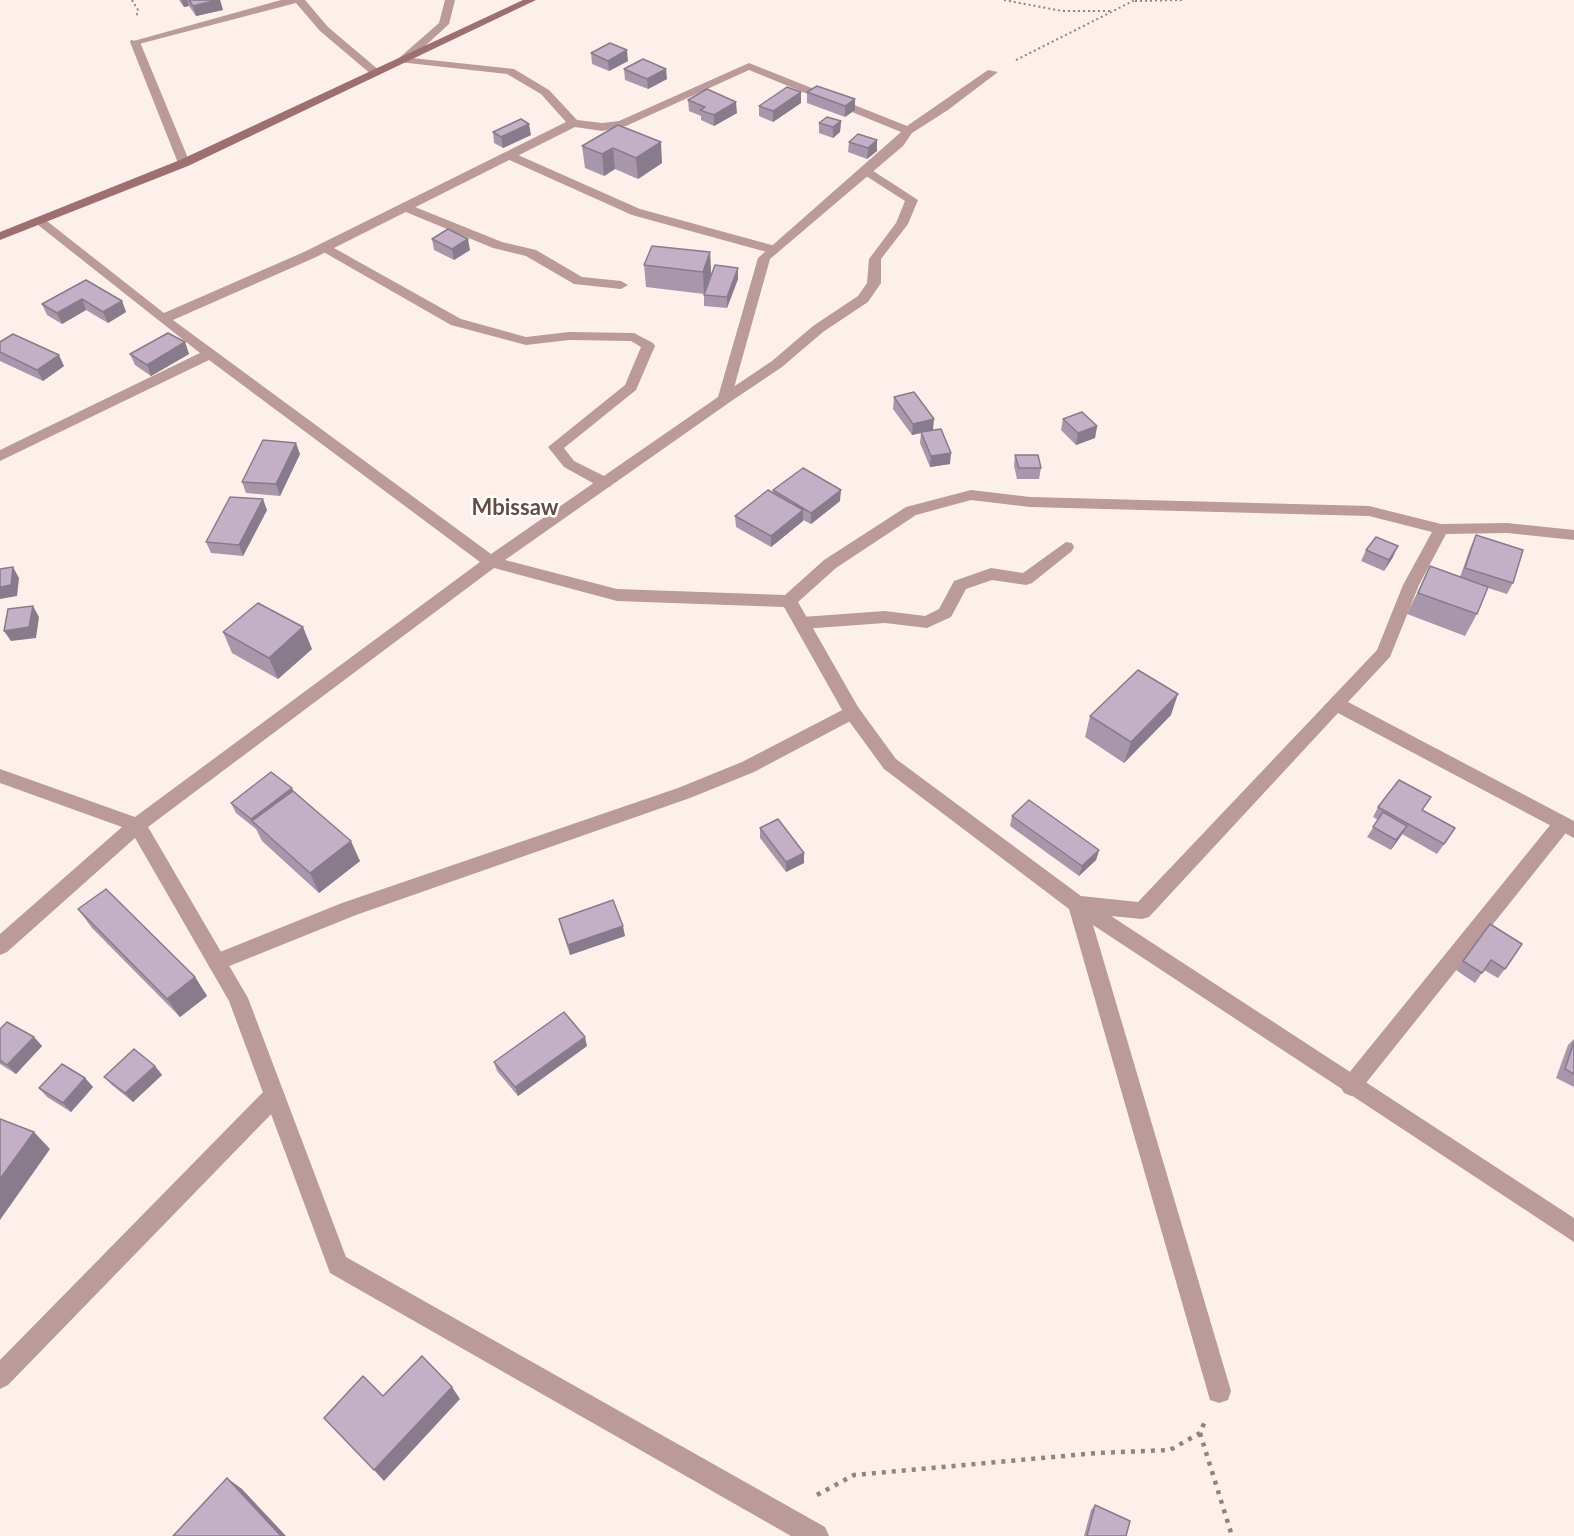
<!DOCTYPE html>
<html>
<head>
<meta charset="utf-8">
<style>
  body { margin:0 }
  canvas { display:block; background:#fdf0ea }
</style>
</head>
<body>
<canvas width="1574" height="1536"></canvas>
<script>
const g = document.querySelector('canvas').getContext('2d');
g.lineJoin = 'round';
const toPath = rows => new Path2D(rows.map(r => 'M' + r).join(''));
function strokePath(path, color, width, dash) { g.strokeStyle = color; g.lineWidth = width; g.lineCap = dash ? 'butt' : 'round'; g.setLineDash(dash || []); g.stroke(path); }
function fill(path, color) { g.fillStyle = color; g.fill(path, 'evenodd'); }
function label(font, color, halo, rows, align = 'center') {
  g.font = font + ' Lato,sans-serif'; g.lineWidth = 5; g.setLineDash([]); g.textBaseline = 'middle'; g.strokeStyle = halo; g.fillStyle = color; for (const [text, x, y, turn = 0] of rows) {
    g.save(); g.translate(x, y); g.rotate((+turn || 0) * Math.PI / 180); g.textAlign = isNaN(turn) ? turn : align; if (halo) g.strokeText(text, 0, 0); g.fillText(text, 0, 0); g.restore();
  }
}
strokePath(toPath([
  [132,0,138,10,136,18],
  [1004,0,1062,11,1113,11],
  [1135,1,1183,0],
  [1016,60,1135,0]
]), '#90847e', 2, [2, 3]);
strokePath(toPath([
  [1200,1433,1232,1536],
  [817,1495,854,1475,1097,1453,1170,1450,1200,1433,1205,1421]
]), '#90847e', 4.5, [4, 6]);
fill(toPath([
  [281,0,305,0,328,27,380,71,380,75,372,75,320,31,296,3,135,45,130,42,281,0],
  [509,151,640,209,779,247,780,250,774,254,632,215,505,158,503,155,509,151],
  [867,167,918,200,908,224,881,259,881,283,868,302,823,332,782,367,730,402,720,402,718,399,720,396,772,361,813,326,858,296,867,283,869,259,896,223,905,201,863,174,861,171,867,167],
  [405,203,502,242,536,250,582,277,621,281,628,285,621,289,574,284,526,256,493,248,401,210,399,207,405,203],
  [325,243,461,319,526,337,569,332,634,333,653,343,655,346,636,390,564,448,574,461,610,479,613,483,610,487,600,487,564,467,548,447,625,385,641,347,631,341,569,340,526,345,451,325,320,250,320,244,325,243],
  [1066,542,1072,543,1074,547,1072,551,1032,583,1026,585,992,580,966,589,951,617,927,628,885,623,802,629,794,623,802,617,885,611,925,616,939,609,954,581,991,568,1023,573,1066,542],
  [852,705,858,707,861,712,858,717,754,772,690,798,356,915,217,971,210,968,207,962,210,956,342,903,678,788,742,762,852,705],
  [1562,816,1569,819,1571,824,1569,829,1358,1093,1351,1096,1344,1093,1340,1086,1344,1079,1555,819,1562,816],
  [274,1086,282,1089,285,1096,282,1103,8,1385,0,1389,0,1360,266,1089,274,1086]
]), '#bb9a9a');
fill(toPath([
  [445,0,455,0,449,24,412,58,514,69,549,90,577,120,602,123,619,121,749,63,907,126,988,70,998,72,948,110,912,133,903,146,770,259,730,402,505,560,617,589,785,595,824,560,906,507,971,490,1030,497,1369,506,1441,524,1507,523,1574,530,1574,540,1507,533,1446,534,1419,585,1390,657,1348,702,1574,821,1574,838,1338,713,1149,917,1142,919,1111,916,1574,1218,1574,1242,1093,925,1231,1391,1228,1400,1219,1403,1210,1400,1069,909,884,769,846,717,784,607,617,601,494,568,148,827,248,998,346,1257,825,1527,829,1536,791,1536,330,1273,229,1001,135,838,7,952,0,955,0,934,122,827,0,783,0,769,135,817,480,562,209,360,0,461,0,450,200,353,33,221,35,218,43,218,164,313,304,252,566,122,541,94,507,74,399,62,399,58,439,23,445,0],
  [749,70,901,132,758,258,718,397,491,554,173,320,314,258,575,127,602,131,626,126,749,70],
  [971,500,1030,507,1369,516,1432,532,1403,585,1377,650,1138,902,1081,896,896,759,858,707,798,602,836,568,916,515,971,500],
  [131,40,140,42,190,163,188,166,178,163,130,42,131,40]
]), '#bb9a9a');
fill(toPath([
  [523,0,536,0,188,166,0,240,0,232,180,160,523,0]
]), '#9e6f6f');
fill(toPath([
  [179,0,220,0,223,10,196,16,189,6,184,7],
  [591,53,628,61,609,71,592,64],
  [624,69,667,79,648,89,625,80],
  [801,92,801,103,773,122,759,116,759,106],
  [807,92,855,110,845,117,807,103],
  [688,100,737,113,714,126,701,120,701,116,689,111],
  [841,121,840,132,833,138,819,133,819,123],
  [618,125,662,163,638,179,615,169,604,176,585,168,582,146],
  [493,132,531,135,503,148,494,143],
  [877,140,877,151,867,159,848,152,849,142],
  [432,239,470,250,454,260,434,250],
  [710,252,711,274,704,294,646,287,644,265],
  [738,268,738,279,727,308,704,306,704,295],
  [86,280,122,301,126,312,108,323,86,310,62,324,47,315,42,304],
  [0,342,64,366,43,381,0,361],
  [185,342,189,354,151,376,135,365,130,354],
  [894,397,933,430,950,464,930,467,920,443,921,433,912,435,893,409],
  [1063,419,1097,426,1095,438,1076,445,1061,430],
  [300,454,280,496,246,493,242,482],
  [1015,455,1041,468,1039,479,1017,479,1014,466],
  [773,490,840,501,811,524,803,520,803,521,771,547,736,527,735,516,773,493],
  [267,510,243,556,211,553,206,542],
  [1476,535,1513,583,1507,594,1488,588,1477,614,1465,636,1407,614,1430,566,1460,577,1471,546],
  [1366,550,1393,557,1384,571,1361,561],
  [223,632,312,649,278,679,232,653],
  [1171,715,1124,763,1085,737,1090,716],
  [292,788,293,791,360,861,319,893,262,841,256,829,236,813,231,803],
  [1378,807,1423,810,1448,839,1437,854,1402,834,1391,850,1367,837,1378,820,1373,817],
  [1012,816,1099,850,1096,860,1079,876,1010,826],
  [760,828,804,853,804,863,786,872,760,838],
  [78,909,195,977,207,996,180,1017,92,928],
  [559,919,625,936,570,955,561,928],
  [1490,924,1505,969,1498,978,1484,970,1475,983,1456,970],
  [0,1029,34,1037,42,1046,16,1074,0,1064],
  [1574,1039,1574,1087,1556,1078,1568,1045],
  [587,1046,518,1096,497,1071,494,1062],
  [155,1066,162,1075,133,1102,112,1085,104,1077],
  [85,1078,93,1087,71,1112,47,1097,39,1088],
  [1095,1505,1126,1536,1084,1536,1091,1510]
]), '#a897ab');
fill(toPath([
  [181,0,187,0,189,6,184,7],
  [217,0,220,0,223,10,196,16,193,6],
  [627,50,628,61,609,71,608,61],
  [666,69,667,79,648,89,647,79],
  [801,92,801,103,773,122,773,111],
  [855,99,855,110,845,117,845,106],
  [736,102,737,113,714,126,714,115],
  [841,121,840,132,833,138,833,127],
  [529,124,531,135,503,148,501,137],
  [877,140,877,151,867,159,868,148],
  [661,142,662,163,638,179,636,158],
  [613,148,615,169,604,176,602,154],
  [468,239,470,250,454,260,452,249],
  [710,252,711,274,704,294,703,272],
  [738,268,738,279,727,308,727,297],
  [82,299,86,310,62,324,57,313],
  [122,301,126,312,108,323,103,312],
  [185,342,189,354,151,376,147,365],
  [59,355,64,366,43,381,37,370],
  [934,419,933,430,912,435,913,424],
  [1097,426,1095,438,1076,445,1078,433],
  [296,443,300,454,280,496,276,484],
  [951,453,950,464,930,467,931,456],
  [841,490,840,501,811,524,811,513],
  [263,499,267,510,243,556,239,545],
  [803,510,803,521,771,547,771,536],
  [1398,546,1393,557,1384,571,1389,560],
  [13,567,19,578,17,596,0,599,0,587],
  [33,606,39,617,36,638,11,641,4,631],
  [303,627,312,649,278,679,269,658],
  [1178,694,1171,715,1124,763,1131,742],
  [292,788,296,798,252,821,256,830,251,819],
  [1407,826,1401,836,1391,850,1396,840],
  [351,841,360,861,319,893,310,873],
  [1099,850,1096,860,1079,876,1082,866],
  [804,853,804,863,786,872,786,862],
  [623,926,625,936,570,955,568,945],
  [195,977,207,996,180,1017,167,999],
  [34,1037,42,1046,16,1074,7,1065],
  [585,1037,587,1046,518,1096,515,1087],
  [155,1066,162,1075,133,1102,125,1093],
  [85,1078,93,1087,71,1112,63,1103],
  [34,1132,50,1149,0,1220,0,1179],
  [452,1387,460,1399,384,1481,374,1470],
  [227,1478,242,1489,286,1536,281,1536]
]), '#887b8b');
const building = toPath([
  [189,0,217,0,193,6,189,0],
  [610,43,627,50,608,61,591,53,610,43],
  [643,59,666,69,647,79,624,69,643,59],
  [817,86,855,99,845,106,807,92,817,86],
  [787,87,801,92,773,111,759,106,787,87],
  [707,89,736,102,714,115,700,110,705,107,688,100,707,89],
  [827,117,841,121,833,127,819,123,827,117],
  [521,119,529,124,501,137,493,132,521,119],
  [618,125,661,142,636,158,613,148,602,154,582,146,618,125],
  [858,134,877,140,868,148,849,142,858,134],
  [448,229,468,239,452,249,432,239,448,229],
  [652,246,710,252,703,272,644,265,652,246],
  [715,265,738,268,727,297,704,295,715,265],
  [86,280,122,301,103,312,82,299,57,313,42,304,86,280],
  [168,333,185,342,147,365,130,354,168,333],
  [13,334,59,355,37,370,0,352,0,342,13,334],
  [914,392,934,419,913,424,894,397,914,392],
  [1082,412,1097,426,1078,433,1063,419,1082,412],
  [941,429,951,453,931,456,921,432,941,429],
  [263,440,296,443,276,484,242,482,263,440],
  [1015,455,1038,455,1041,468,1019,468,1015,455],
  [803,468,841,490,811,513,773,490,803,468],
  [768,490,803,510,771,536,735,516,768,490],
  [230,497,263,499,239,545,206,542,230,497],
  [1476,535,1523,550,1513,583,1465,568,1476,535],
  [1376,537,1398,546,1389,560,1366,550,1376,537],
  [1430,566,1488,587,1477,614,1418,593,1430,566],
  [13,567,11,585,0,587,0,569,13,567],
  [258,603,303,627,269,658,223,632,258,603],
  [33,606,29,627,4,631,8,609,33,606],
  [1138,670,1178,694,1131,742,1090,716,1138,670],
  [271,772,292,788,251,819,231,803,271,772],
  [1399,780,1431,797,1422,810,1455,828,1444,844,1378,807,1399,780],
  [293,791,351,841,310,873,252,821,293,791],
  [1029,800,1099,850,1082,866,1012,816,1029,800],
  [1383,812,1407,826,1396,840,1373,827,1383,812],
  [778,819,804,853,786,862,760,828,778,819],
  [106,889,195,977,167,999,78,909,106,889],
  [613,900,623,926,568,945,559,919,613,900],
  [1490,924,1522,944,1505,969,1491,960,1482,973,1463,961,1490,924],
  [564,1012,585,1037,515,1087,494,1062,564,1012],
  [7,1022,34,1037,7,1065,0,1060,0,1029,7,1022],
  [1574,1042,1574,1074,1565,1069,1574,1042],
  [134,1049,155,1066,125,1093,104,1077,134,1049],
  [62,1064,85,1078,63,1103,39,1088,62,1064],
  [0,1119,34,1132,0,1179,0,1119],
  [422,1356,452,1387,374,1470,324,1418,363,1376,383,1396,422,1356],
  [227,1478,281,1536,173,1536,227,1478],
  [1095,1505,1130,1521,1126,1536,1087,1536,1095,1505]
]);
fill(building, '#c3b0c7');
strokePath(building, '#887b8b', 1.5);
label('bold 22px', '#654c40', '#fff', [
  ["Mbissaw",515,508]
]);
</script>
</body>
</html>
